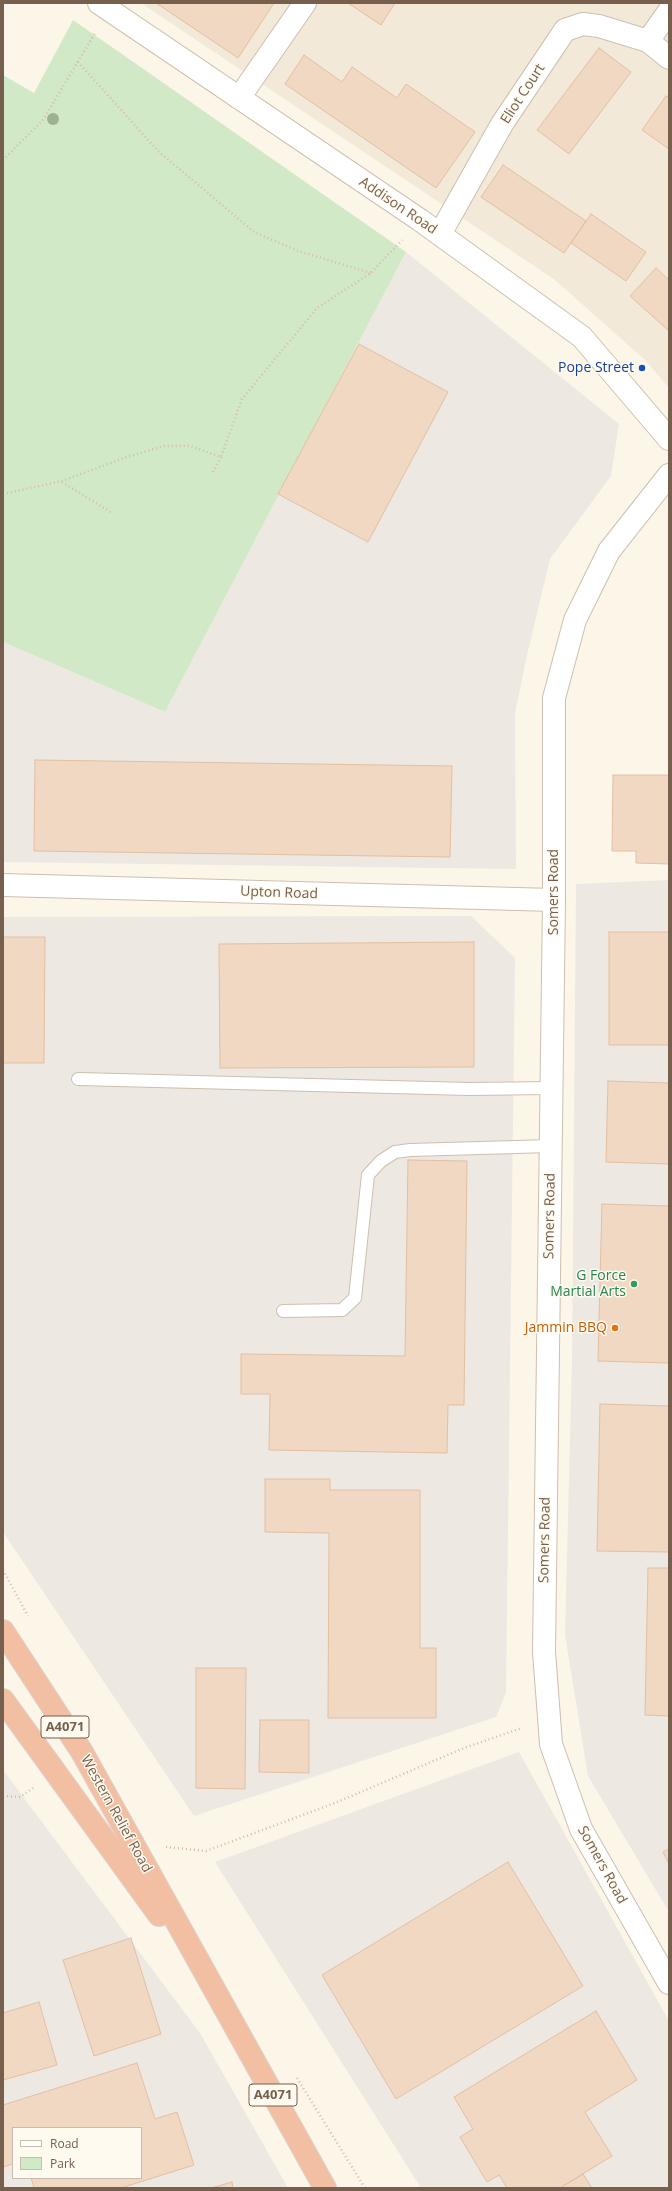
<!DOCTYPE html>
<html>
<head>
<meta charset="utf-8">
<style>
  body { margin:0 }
  #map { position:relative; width:672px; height:2191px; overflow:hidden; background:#fcf6e9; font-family:"Open Sans",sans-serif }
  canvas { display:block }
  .frame { position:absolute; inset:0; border:4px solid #765f4d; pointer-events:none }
  .legend { position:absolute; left:12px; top:2127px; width:130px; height:52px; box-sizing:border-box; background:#fefaf0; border:1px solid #c8bcaf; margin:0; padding:5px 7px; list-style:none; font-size:12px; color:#765f4d }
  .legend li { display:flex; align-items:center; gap:8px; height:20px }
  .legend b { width:20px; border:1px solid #c8bcaf }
</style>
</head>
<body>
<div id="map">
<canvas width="672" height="2191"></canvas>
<div class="frame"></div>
<ul class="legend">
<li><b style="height:5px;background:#fff"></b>Road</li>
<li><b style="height:11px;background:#d2e9c8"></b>Park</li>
</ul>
</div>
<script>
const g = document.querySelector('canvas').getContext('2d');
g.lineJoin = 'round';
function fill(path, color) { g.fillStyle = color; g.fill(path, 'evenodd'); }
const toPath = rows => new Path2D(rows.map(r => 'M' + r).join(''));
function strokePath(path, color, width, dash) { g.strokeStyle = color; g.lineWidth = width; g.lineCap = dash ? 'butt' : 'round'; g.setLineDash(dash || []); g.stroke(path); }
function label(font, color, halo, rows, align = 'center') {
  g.font = font + ' "Open Sans",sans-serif'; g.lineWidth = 3; g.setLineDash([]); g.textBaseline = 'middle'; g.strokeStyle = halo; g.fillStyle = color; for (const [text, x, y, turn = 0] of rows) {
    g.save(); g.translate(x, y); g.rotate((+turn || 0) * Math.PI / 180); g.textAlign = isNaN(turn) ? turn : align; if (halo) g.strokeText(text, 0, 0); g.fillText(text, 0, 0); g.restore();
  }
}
fill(toPath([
  [141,3,669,3,669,388,645,360,555,280]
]), '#f3e9d8');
fill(toPath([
  [406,252,619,424,611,476,550,559,527,655,515,713,516,869,3,862,3,642,165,712],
  [669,880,669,1912,588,1776,565,1635,572,1362,576,884],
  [471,916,515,958,506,1692,496,1717,194,1816,3,1532,3,917],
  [519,1752,669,2021,669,2188,421,2188,215,1862],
  [3,1770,200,2033,288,2188,3,2188],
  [13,2128,141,2128,141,2178,13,2178]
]), '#ede8e2');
fill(toPath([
  [73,20,406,252,165,712,3,642,3,75,34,93]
]), '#d2e9c8');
const building = toPath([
  [156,3,274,3,238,58,156,3],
  [348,3,395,3,381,25,348,3],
  [599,48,631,72,569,154,537,130,599,48],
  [304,55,342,82,352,67,397,98,406,84,475,132,436,188,285,84,304,55],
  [666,96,669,98,669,149,642,130,666,96],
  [503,165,586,221,564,253,481,197,503,165],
  [591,214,646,252,626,281,571,243,591,214],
  [656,268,669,280,669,331,630,296,656,268],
  [359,344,448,392,368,542,278,494,359,344],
  [35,760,452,766,450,857,34,851,35,760],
  [613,775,669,775,669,864,636,863,636,851,612,851,613,775],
  [609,932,669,932,669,1045,609,1045,609,932],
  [3,937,45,937,44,1063,3,1063,3,937],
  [474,942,474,1067,220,1068,219,944,474,942],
  [608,1081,669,1083,669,1164,606,1162,608,1081],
  [408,1160,467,1161,464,1405,448,1405,447,1453,269,1450,270,1394,241,1394,241,1354,405,1356,408,1160],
  [602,1204,669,1206,669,1363,598,1361,602,1204],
  [600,1404,669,1406,669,1552,597,1551,600,1404],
  [265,1479,330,1479,330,1490,420,1490,420,1648,436,1648,436,1718,328,1718,329,1533,265,1532,265,1479],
  [648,1568,669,1568,669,1716,645,1715,648,1568],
  [196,1668,246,1668,245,1789,196,1788,196,1668],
  [260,1720,309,1720,309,1773,259,1772,260,1720],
  [669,1849,669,1864,663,1852,669,1849],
  [508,1862,583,1986,396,2099,322,1975,508,1862],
  [131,1938,161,2034,94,2056,63,1960,131,1938],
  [39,2002,57,2065,3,2080,3,2013,39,2002],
  [596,2011,637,2080,585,2112,612,2156,560,2188,507,2188,499,2175,487,2182,460,2137,473,2129,454,2097,596,2011],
  [137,2063,155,2119,177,2112,194,2165,121,2188,34,2188,31,2178,141,2178,141,2128,13,2128,13,2164,3,2167,3,2105,137,2063],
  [583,2174,592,2188,560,2188,583,2174],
  [232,2182,233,2188,211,2188,232,2182]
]);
fill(building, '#f0d8c2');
strokePath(building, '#e2c0a3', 1);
const lane = toPath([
  [78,1079,469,1089,552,1088],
  [283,1311,342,1310,355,1298,368,1175,381,1161,395,1152,410,1150,551,1146]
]);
const street = toPath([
  [648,41,669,58],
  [239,98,305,3],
  [440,234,502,124,565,30,583,24,599,26,648,41,669,11],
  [669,475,609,551,575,620,554,698,554,900,544,1652,551,1744,581,1829,669,1983],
  [3,885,554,900]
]);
const secondary = toPath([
  [99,3,420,220,582,337,669,439]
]);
const highway = toPath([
  [3,1631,82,1752,325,2188],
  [3,1700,159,1915]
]);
strokePath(lane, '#cebfaf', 14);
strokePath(street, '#cebfaf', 24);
strokePath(secondary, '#d0c0ad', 24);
strokePath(highway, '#dbd5d1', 24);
strokePath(toPath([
  [78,62,158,151,254,232,298,251,371,273],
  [3,160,43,120,95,33],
  [213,472,221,457],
  [62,482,112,513],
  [3,494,62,481,127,457,164,446,190,446,221,457,242,399,317,308,371,273,402,240],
  [3,1570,28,1616],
  [3,1796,20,1797,33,1788],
  [166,1847,206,1851,335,1803,464,1748,522,1728],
  [297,2078,365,2188]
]), '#d5bca5', 2.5, [1, 3]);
strokePath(lane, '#fff', 12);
strokePath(street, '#fff', 22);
strokePath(secondary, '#fff', 22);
strokePath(highway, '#f3bfa3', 22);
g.fillStyle = '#9eb28f';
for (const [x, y] of [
  [53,119]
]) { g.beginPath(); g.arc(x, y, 6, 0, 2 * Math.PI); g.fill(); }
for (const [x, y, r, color] of [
  [642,368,4,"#1a4fb4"],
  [634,1284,4,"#2e9e5b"],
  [615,1328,4,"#e8710a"]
]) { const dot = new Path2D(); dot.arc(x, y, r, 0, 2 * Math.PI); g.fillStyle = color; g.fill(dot); strokePath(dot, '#fefaf0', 1.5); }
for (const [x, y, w] of [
  [65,1727,48],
  [273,2095,48]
]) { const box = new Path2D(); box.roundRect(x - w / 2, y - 11, w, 22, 3); g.fillStyle = '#fefaf0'; g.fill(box); strokePath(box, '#765f4d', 1); }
label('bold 13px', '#765f4d', null, [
  ["A4071",65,1727],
  ["A4071",273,2095]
]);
label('14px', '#765f4d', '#fefaf0', [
  ["Eliot Court",523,94,-57],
  ["Addison Road",398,206,34],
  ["Somers Road",554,892,-90],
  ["Upton Road",279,893,2],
  ["Somers Road",550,1216,-89],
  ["Somers Road",545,1540,-89],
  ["Western Relief Road",116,1814,61],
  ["Somers Road",602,1865,61]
]);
label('14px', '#164399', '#fefaf0', [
  ["Pope Street",634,368]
], 'right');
label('14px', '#27864d', '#fefaf0', [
  ["G Force",626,1276],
  ["Martial Arts",626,1292]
], 'right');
label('14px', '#c56008', '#fefaf0', [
  ["Jammin BBQ",607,1328]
], 'right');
</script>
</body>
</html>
